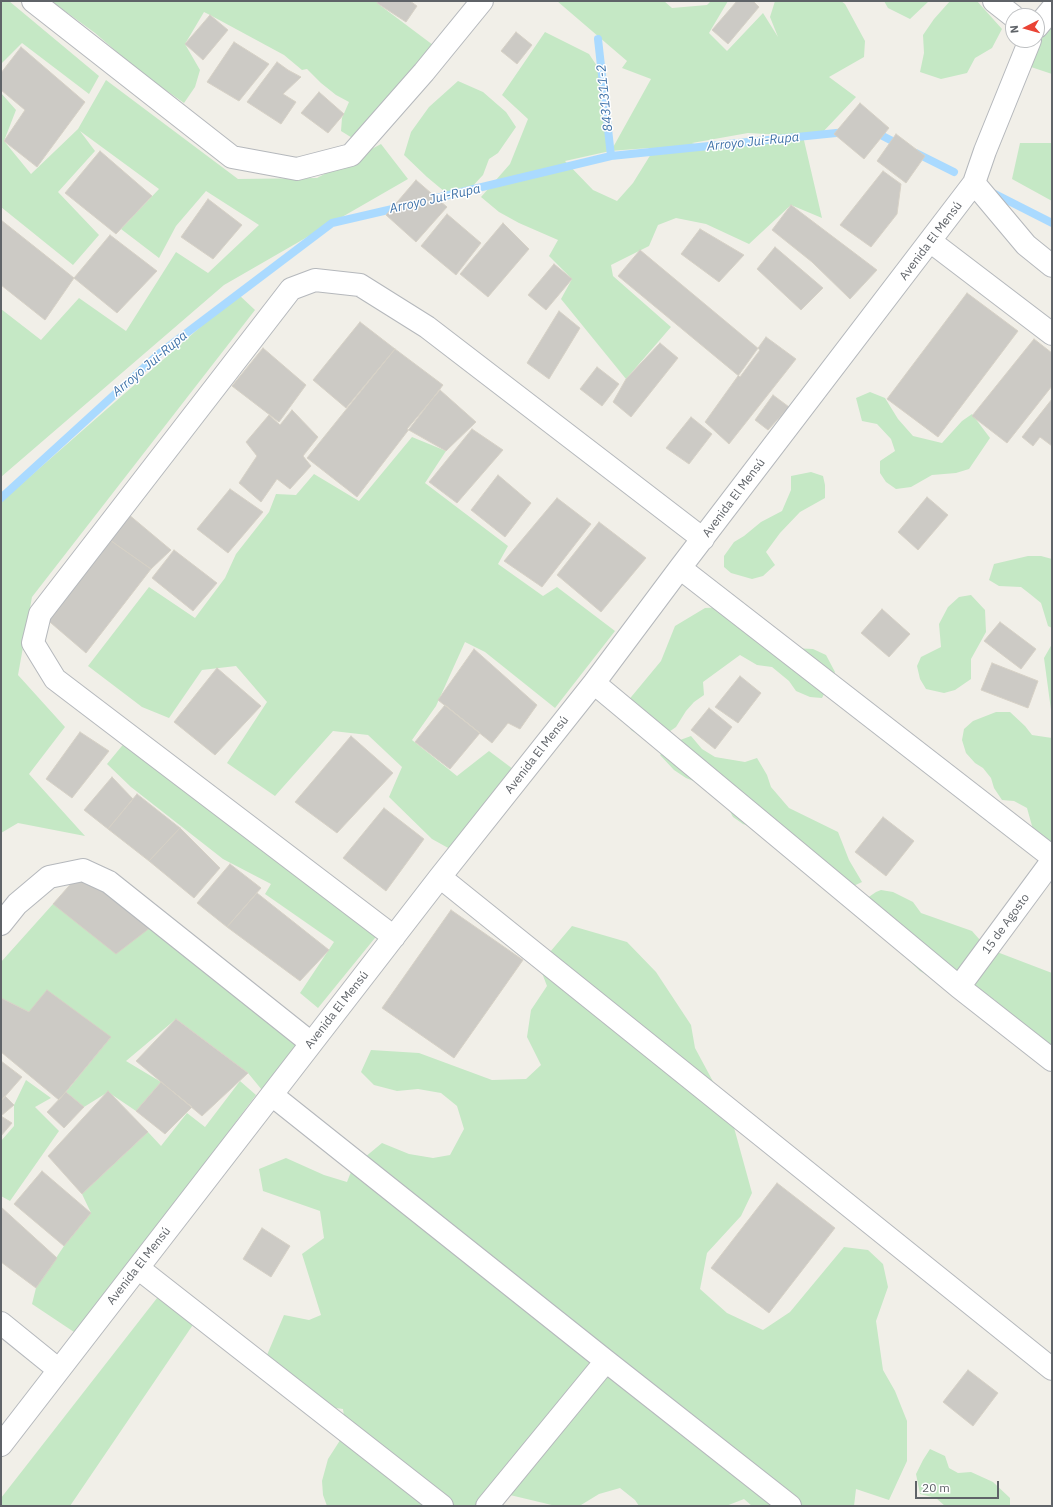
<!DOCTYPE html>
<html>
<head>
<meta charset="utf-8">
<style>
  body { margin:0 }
  #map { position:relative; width:1053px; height:1507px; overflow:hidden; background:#f1efe8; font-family:"IBM Plex Sans",sans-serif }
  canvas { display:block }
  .frame { position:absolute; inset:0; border:2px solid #5f6368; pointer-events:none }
  .north { position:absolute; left:1005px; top:8px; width:40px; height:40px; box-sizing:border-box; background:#fff; border:1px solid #bfc1c3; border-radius:50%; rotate:264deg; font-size:11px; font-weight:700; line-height:16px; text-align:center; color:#5f6368 }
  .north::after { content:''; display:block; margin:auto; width:14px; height:18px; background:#ea4335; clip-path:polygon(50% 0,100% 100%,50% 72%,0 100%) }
  .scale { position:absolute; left:915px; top:1481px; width:84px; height:18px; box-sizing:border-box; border:2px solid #5f6368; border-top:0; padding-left:5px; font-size:12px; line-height:14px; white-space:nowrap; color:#5f6368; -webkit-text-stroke:3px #fff; paint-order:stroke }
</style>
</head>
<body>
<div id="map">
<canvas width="1053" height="1507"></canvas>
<div class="frame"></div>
<div class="north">N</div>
<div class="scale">20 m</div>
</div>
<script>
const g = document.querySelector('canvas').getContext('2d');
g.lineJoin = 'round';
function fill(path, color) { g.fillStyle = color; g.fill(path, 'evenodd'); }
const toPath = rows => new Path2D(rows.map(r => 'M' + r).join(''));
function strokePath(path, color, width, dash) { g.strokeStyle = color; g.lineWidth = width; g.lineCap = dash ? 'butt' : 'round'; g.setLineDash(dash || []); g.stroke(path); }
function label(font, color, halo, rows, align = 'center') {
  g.font = font + ' "IBM Plex Sans",sans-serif'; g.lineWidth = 3; g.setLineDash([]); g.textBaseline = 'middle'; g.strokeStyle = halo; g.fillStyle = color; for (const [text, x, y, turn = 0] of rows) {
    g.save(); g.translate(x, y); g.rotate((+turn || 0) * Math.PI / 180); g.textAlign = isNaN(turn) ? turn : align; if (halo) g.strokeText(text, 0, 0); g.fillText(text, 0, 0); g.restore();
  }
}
fill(toPath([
  [1,1,9,1,99,76,89,94,22,43,1,64],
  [51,1,377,1,377,3,433,45,362,144,341,131,342,118,349,102,336,95,321,83,307,69,302,70,284,55,210,15,204,12,185,44,200,70,195,87,184,103,140,72,95,33],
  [557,1,664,1,672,8,707,5,711,1,728,1,709,33,727,51,763,13,778,37,770,17,775,1,841,1,845,4,865,41,864,57,829,77,856,97,820,135,803,136,822,218,791,205,749,244,706,224,676,218,658,225,649,246,611,265,613,276,671,327,626,379,561,299,572,279,549,256,558,240,519,223,499,212,481,197,510,164,528,119,502,95,545,32,589,54,603,75,611,151,651,79,622,68,627,61],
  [748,133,799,136,703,147,692,143],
  [649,148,651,154,633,183,617,201,593,190,565,161,610,151],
  [884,1,929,1,910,19,888,8],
  [950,1,977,1,1002,29,992,48,975,58,967,73,941,79,920,72,924,53,923,35,934,19],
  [1052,21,1052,74,1022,64],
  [106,80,238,179,317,178,381,144,408,179,224,285,1,477,1,309,41,340,79,298,126,331,176,252,208,273,259,225,206,191,176,226,159,258,121,229,159,189,80,131,95,151,58,192,99,235,73,265,1,207,1,93,16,110,4,141,31,174,78,129],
  [458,81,483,92,506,112,516,127,498,153,489,159,483,175,468,191,451,197,427,177,404,155,411,132,429,107],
  [1020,143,1052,143,1052,201,1012,179],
  [238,294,255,310,32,597,18,675,65,727,29,774,85,836,18,823,1,833,1,502],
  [870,392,885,398,898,419,913,436,942,443,962,421,972,414,990,438,969,469,956,473,932,475,911,487,896,489,886,482,880,473,880,461,895,451,891,439,877,424,862,421,856,398],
  [412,437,446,451,425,483,508,546,498,564,543,596,557,587,615,631,555,708,485,652,465,642,436,706,412,740,457,776,489,751,513,769,450,849,432,839,389,797,402,767,368,735,333,731,275,796,227,763,267,702,236,666,202,670,169,718,142,707,88,666,149,587,195,618,225,578,236,554,269,512,276,494,296,495,314,474,359,501],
  [811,472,823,476,825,485,825,498,800,512,780,533,766,552,775,565,763,576,752,579,731,573,724,567,724,556,734,542,744,536,761,522,782,511,791,490,791,476],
  [1028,556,1041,556,1052,559,1052,628,1048,626,1041,603,1030,594,1021,587,999,586,989,580,994,564],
  [971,595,985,610,986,632,971,659,971,679,955,690,944,693,926,689,920,679,917,666,921,657,941,647,939,624,948,607,959,597],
  [728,607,772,647,813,649,826,655,835,672,822,698,810,697,796,691,789,681,772,667,757,665,740,655,703,682,704,695,694,702,686,711,676,727,666,734,642,737,631,730,624,714,627,702,661,661,675,626,705,608],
  [1052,644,1052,711,1051,710,1044,658],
  [996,712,1010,712,1025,726,1032,735,1052,738,1052,847,1034,833,1027,808,1014,801,1002,800,994,788,991,778,983,768,975,763,966,753,962,740,964,729,973,721],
  [691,736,702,749,715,757,745,762,757,758,767,775,771,787,789,808,838,832,849,860,862,882,843,891,770,834,743,824,733,817,719,791,686,778,674,770,660,755,672,743],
  [126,741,379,933,318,1008,300,993,334,942,265,894,271,884,223,859,131,787,107,764],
  [881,890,893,892,913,902,921,913,972,931,980,940,997,952,1052,973,1052,1055,1013,1025,995,1000,974,988,930,977,920,971,911,962,904,949,863,901,876,892],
  [53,904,151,927,300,1045,262,1090,248,1073,176,1019,126,1061,161,1082,136,1111,108,1092,84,1107,66,1092,110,1038,29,1012,1,998,1,962],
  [572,926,627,942,656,972,691,1025,695,1048,730,1113,752,1193,741,1216,707,1253,700,1289,727,1313,763,1330,790,1312,844,1247,868,1250,883,1264,888,1287,876,1321,883,1370,895,1391,907,1421,907,1461,889,1500,856,1489,854,1506,752,1506,744,1499,726,1506,639,1506,635,1500,620,1488,599,1494,581,1505,567,1506,556,1506,510,1495,501,1506,327,1506,323,1495,322,1481,328,1459,346,1431,343,1409,292,1402,281,1378,264,1362,284,1315,309,1320,321,1315,302,1254,324,1238,320,1211,263,1191,259,1169,286,1158,324,1175,347,1182,353,1167,382,1143,409,1154,433,1158,450,1155,464,1129,457,1106,441,1093,418,1089,397,1091,374,1085,361,1072,371,1050,419,1053,492,1080,526,1079,541,1065,527,1037,531,1010,547,986,539,965],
  [26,1080,51,1098,35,1107,59,1131,10,1201,1,1196,1,1141,14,1126,14,1105],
  [240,1081,256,1095,77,1334,32,1304,36,1288,64,1246,91,1213,82,1194,148,1132,161,1146,187,1113,205,1127],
  [168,1284,205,1307,70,1506,1,1506,1,1498],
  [930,1449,945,1456,949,1468,958,1473,971,1472,993,1482,1010,1498,1010,1506,945,1506,936,1498,920,1494,916,1474,923,1460]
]), '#c5e8c5');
strokePath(toPath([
  [598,39,611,156],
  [873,131,900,145],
  [916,153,954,172],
  [991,192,1052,223],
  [428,200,611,156,846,132],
  [1,498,160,353,332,223,401,207]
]), '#aadaff', 8);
const building = toPath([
  [378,1,410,1,417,6,406,22,377,3,378,1],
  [737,1,753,1,759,7,728,44,712,30,737,1],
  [210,15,228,30,203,60,185,44,210,15],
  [516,32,532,45,517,64,501,51,516,32],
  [234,42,269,64,239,101,207,82,234,42],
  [21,47,85,102,37,167,4,141,25,110,1,90,1,73,21,47],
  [277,62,288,70,301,77,283,94,296,102,281,124,247,102,277,62],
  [319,92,344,114,328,133,301,113,319,92],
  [860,103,889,128,864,159,834,134,860,103],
  [896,134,925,156,906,183,877,161,896,134],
  [100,151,152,196,116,234,65,193,100,151],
  [883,171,901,184,897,214,871,247,840,225,883,171],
  [416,180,447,207,416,242,386,215,416,180],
  [208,199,242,225,213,259,181,237,208,199],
  [791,205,877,270,850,299,812,262,772,230,791,205],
  [447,214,481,243,456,275,421,246,447,214],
  [1,220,74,278,45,320,1,285,1,220],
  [503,223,529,249,488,297,460,274,503,223],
  [700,229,744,255,719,282,681,254,700,229],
  [110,235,157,271,117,313,74,278,110,235],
  [775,247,823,288,801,310,757,269,775,247],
  [640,250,760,350,740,377,618,276,640,250],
  [554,264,572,279,546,310,528,295,554,264],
  [967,293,1018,331,938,437,887,399,967,293],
  [559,311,580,328,549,379,527,363,559,311],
  [360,322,395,349,346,408,313,380,360,322],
  [766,337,796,359,729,444,705,422,766,337],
  [1034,339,1052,353,1052,386,1007,443,972,416,1034,339],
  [660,343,678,358,631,417,613,402,626,379,660,343],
  [263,348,306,385,279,422,232,386,263,348],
  [395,349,443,385,357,497,307,458,395,349],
  [597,367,619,384,602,406,580,389,597,367],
  [440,390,476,422,446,451,407,429,440,390],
  [773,395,789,407,768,430,755,420,773,395],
  [1052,399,1052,446,1040,437,1033,446,1022,437,1052,399],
  [292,410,318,437,303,456,311,466,290,489,277,479,261,502,239,483,257,456,246,442,269,415,280,425,292,410],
  [691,417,712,434,689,464,666,448,691,417],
  [472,429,503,450,457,503,429,482,472,429],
  [498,475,531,503,505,537,471,510,498,475],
  [230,489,263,512,228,553,197,529,230,489],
  [927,497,948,515,918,550,898,532,927,497],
  [557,498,591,524,542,587,504,561,557,498],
  [128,514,171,550,151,569,107,538,128,514],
  [599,522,646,558,601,612,557,575,599,522],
  [107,538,151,569,86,653,44,617,107,538],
  [174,550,217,583,193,611,152,578,174,550],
  [882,609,910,634,889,657,861,633,882,609],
  [1000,622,1036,649,1021,669,984,641,1000,622],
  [474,649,537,705,520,729,508,723,492,743,438,700,474,649],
  [992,663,1038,681,1028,708,981,690,992,663],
  [217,668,261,706,215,755,174,722,217,668],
  [740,676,761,693,738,723,715,707,740,676],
  [445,705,480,733,450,769,415,742,445,705],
  [709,708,732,727,715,749,691,730,709,708],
  [80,732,109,751,72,798,46,779,80,732],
  [351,736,393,773,337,833,295,802,351,736],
  [112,777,133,799,108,829,84,810,112,777],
  [137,794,180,828,149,861,108,829,137,794],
  [384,808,424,839,386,891,343,858,384,808],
  [883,817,914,841,886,876,855,852,883,817],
  [180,828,220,868,194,898,149,861,180,828],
  [230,864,261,888,227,927,197,903,230,864],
  [83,870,151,927,116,954,53,904,83,870],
  [257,893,329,950,300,981,227,927,257,893],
  [451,910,523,960,454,1058,382,1008,451,910],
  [47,990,111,1037,59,1100,1,1052,1,998,29,1012,47,990],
  [176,1019,248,1073,202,1116,136,1061,176,1019],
  [1,1061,22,1077,1,1101,1,1061],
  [161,1082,192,1107,165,1134,136,1111,161,1082],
  [108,1091,148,1132,82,1194,48,1156,108,1091],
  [66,1092,84,1107,64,1128,47,1112,66,1092],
  [5,1096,14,1105,1,1116,12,1123,1,1136,1,1101,5,1096],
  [42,1171,91,1213,64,1246,14,1204,42,1171],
  [777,1183,835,1228,769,1313,711,1268,777,1183],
  [1,1207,57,1258,36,1288,1,1262,1,1207],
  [262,1228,290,1246,271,1277,243,1259,262,1228],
  [968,1370,998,1393,973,1426,943,1402,968,1370]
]);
fill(building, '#cccac5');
strokePath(building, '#d6d1c6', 1);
const minor = toPath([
  [33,1,232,157,297,169,351,155,424,72,482,1],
  [994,1,1013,16],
  [1037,27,1052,9],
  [974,183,1026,245,1052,266],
  [930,241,1052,334],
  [680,568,1052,857],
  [594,683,959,987,1052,1060],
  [440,877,1052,1369],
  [1,924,17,904,49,877,83,870,109,882,311,1043],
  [394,937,55,679,33,643,40,614,291,289,315,280,360,285,427,327,703,539],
  [959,987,1052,861],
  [272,1095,606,1361,790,1506],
  [138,1268,442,1506],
  [1,1323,59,1370],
  [1,1445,440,877,594,683,680,568,974,183,985,151,1030,40],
  [487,1506,606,1361]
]);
strokePath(minor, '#b5b8bc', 24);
strokePath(minor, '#fff', 22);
label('12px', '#5f6368', '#fff', [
  ["Avenida El Mensú",931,241,-53],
  ["Avenida El Mensú",734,498,-53],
  ["Avenida El Mensú",537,755,-52],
  ["15 de Agosto",1006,924,-54],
  ["Avenida El Mensú",337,1010,-52],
  ["Avenida El Mensú",139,1266,-52]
]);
label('italic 13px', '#4174aa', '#fff', [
  ["8431311-2",605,98,-96],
  ["Arroyo Jui-Rupa",753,142,-6],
  ["Arroyo Jui-Rupa",435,199,-13],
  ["Arroyo Jui-Rupa",150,364,-40]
]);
</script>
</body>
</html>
